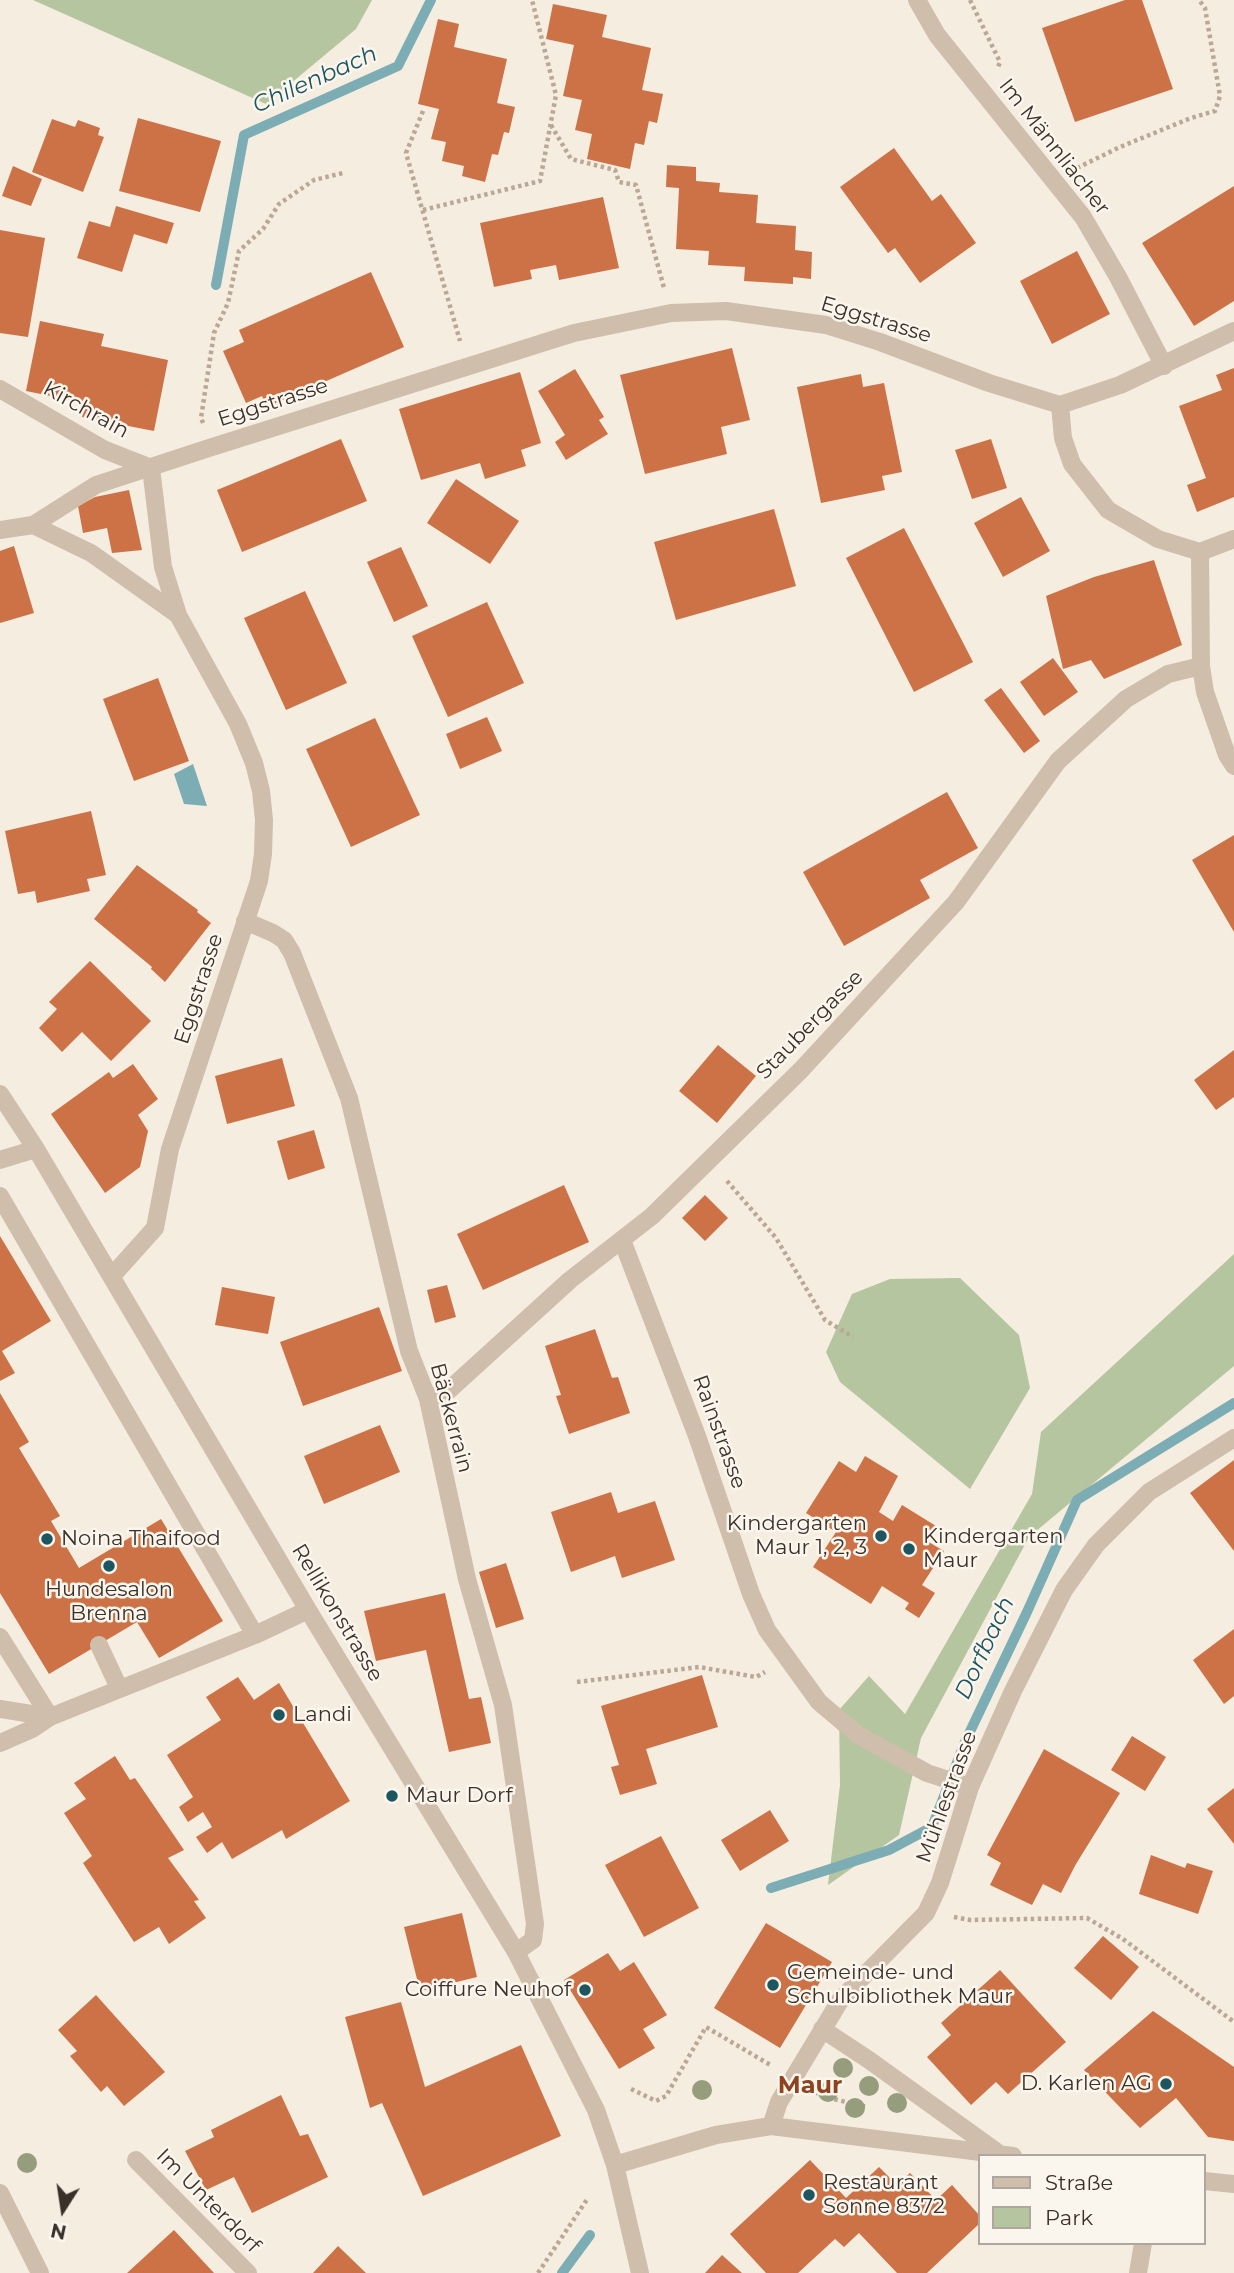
<!DOCTYPE html>
<html>
<head>
<meta charset="utf-8">
<style>
  body { margin:0 }
  #map { position:relative; width:1234px; height:2273px; overflow:hidden; background:#f5ede0; font-family:Montserrat,sans-serif }
  canvas { display:block }
  .legend { position:absolute; left:978px; top:2154px; width:228px; height:91px; box-sizing:border-box; background:#fbf6ed; border:2px solid #aea79f; margin:0; padding:9px 12px; list-style:none; font-size:21px; color:#3b312a }
  .legend li { display:flex; align-items:center; gap:14px; height:35px }
  .legend b { width:35px; border:2px solid #aea79f }
  .north { position:absolute; left:28px; top:2175px; width:70px; height:70px; -webkit-text-stroke:5px #fbf6ed; paint-order:stroke; rotate:192deg; font-size:19px; font-weight:700; line-height:28px; text-align:center; color:#3b312a }
  .north::after { content:''; display:block; margin:auto; width:24px; height:32px; background:#3b312a; clip-path:polygon(50% 0,100% 100%,50% 72%,0 100%) }
</style>
</head>
<body>
<div id="map">
<canvas width="1234" height="2273"></canvas>
<ul class="legend">
<li><b style="height:9px;background:#cebeab"></b>Straße</li>
<li><b style="height:19px;background:#b5c59f"></b>Park</li>
</ul>
<div class="north">N</div>
</div>
<script>
const g = document.querySelector('canvas').getContext('2d');
g.lineJoin = 'round';
function fill(path, color) { g.fillStyle = color; g.fill(path, 'evenodd'); }
const toPath = rows => new Path2D(rows.map(r => 'M' + r).join(''));
function strokePath(path, color, width, dash) { g.strokeStyle = color; g.lineWidth = width; g.lineCap = dash ? 'butt' : 'round'; g.setLineDash(dash || []); g.stroke(path); }
function label(font, color, halo, rows, align = 'center') {
  g.font = font + ' Montserrat,sans-serif'; g.lineWidth = 5; g.setLineDash([]); g.textBaseline = 'middle'; g.strokeStyle = halo; g.fillStyle = color; for (const [text, x, y, turn = 0] of rows) {
    g.save(); g.translate(x, y); g.rotate((+turn || 0) * Math.PI / 180); g.textAlign = isNaN(turn) ? turn : align; if (halo) g.strokeText(text, 0, 0); g.fillText(text, 0, 0); g.restore();
  }
}
fill(toPath([
  [33,0,372,0,356,29,266,104],
  [1234,1254,1234,1366,1029,1537,921,1738,899,1835,828,1885,840,1785,839,1710,869,1676,905,1714,1032,1494,1041,1432],
  [960,1278,1019,1335,1030,1388,970,1489,840,1382,826,1352,852,1294,890,1279]
]), '#b5c59f');
fill(toPath([
  [193,764,207,806,184,804,174,774]
]), '#7dadb4');
strokePath(toPath([
  [216,285,244,135,398,66,431,0],
  [771,1888,889,1850,932,1827,965,1742,1027,1612,1077,1500,1234,1403],
  [562,2273,590,2235]
]), '#7dadb4', 10);
fill(toPath([
  [1125,0,1142,0,1173,89,1075,122,1042,28],
  [553,4,607,15,602,37,651,48,642,90,663,94,657,123,649,121,644,145,635,143,630,169,587,159,592,134,575,130,582,100,563,96,574,45,546,39],
  [438,19,459,24,454,47,507,59,497,103,515,107,509,133,504,132,498,155,492,154,485,182,462,176,464,166,442,161,446,142,431,139,439,109,418,104],
  [138,118,221,141,200,212,119,191],
  [52,119,75,127,78,120,100,128,98,135,104,137,83,192,32,172],
  [894,148,932,201,941,194,976,243,920,283,895,248,888,253,840,187],
  [667,165,696,167,696,181,720,183,719,192,758,195,756,223,796,226,795,250,812,252,811,279,793,277,793,284,744,281,745,267,708,265,709,251,676,249,679,188,666,187],
  [13,166,42,179,31,206,2,196],
  [1234,186,1234,301,1194,326,1142,243],
  [603,197,619,268,559,280,556,265,530,270,532,279,494,287,480,223],
  [116,206,174,223,167,244,134,234,122,272,77,258,89,221,110,227],
  [0,230,45,238,28,337,0,333],
  [1077,251,1110,314,1052,344,1020,281],
  [371,272,404,347,267,407,262,396,246,403,223,351,244,342,239,330],
  [40,321,104,334,101,346,168,360,154,431,82,417,85,403,26,391],
  [732,348,750,420,721,427,727,454,645,474,620,375],
  [1234,368,1234,497,1197,512,1187,485,1206,478,1179,406,1222,390,1216,375],
  [575,369,604,417,599,420,608,434,566,460,555,442,565,435,538,391],
  [520,372,541,443,521,450,526,466,485,479,480,463,421,480,399,409],
  [861,374,863,387,884,383,902,472,882,476,885,490,821,503,797,387],
  [341,439,367,501,242,552,217,490],
  [991,439,1007,488,972,499,955,450],
  [456,479,519,521,490,564,427,523],
  [129,490,142,550,112,553,107,528,83,533,78,506,95,497],
  [1021,497,1050,551,1003,577,974,523],
  [774,509,796,586,676,620,654,542],
  [904,528,973,662,914,692,846,558],
  [14,546,34,613,0,623,0,551],
  [401,547,428,606,394,622,367,562],
  [1154,560,1182,645,1104,679,1091,660,1063,669,1046,596,1094,577],
  [305,591,347,683,286,710,244,618],
  [487,602,524,683,448,717,412,636],
  [1053,658,1078,692,1044,716,1020,682],
  [158,678,189,761,134,781,103,699],
  [1001,688,1040,741,1024,753,984,700],
  [487,717,502,751,460,769,446,734],
  [375,718,420,815,351,847,306,749],
  [947,792,978,848,920,880,930,898,844,946,803,872],
  [91,811,106,875,87,879,90,891,37,903,35,891,18,894,5,831],
  [1234,835,1234,932,1192,860],
  [137,865,198,910,197,912,211,923,165,982,151,969,152,967,94,919],
  [90,961,151,1021,111,1061,82,1032,62,1052,39,1028,57,1009,49,1002],
  [718,1045,756,1076,717,1123,679,1091],
  [1234,1050,1234,1097,1216,1110,1194,1080],
  [282,1058,295,1106,227,1124,215,1076],
  [133,1064,158,1099,138,1115,148,1131,140,1167,105,1193,51,1114,109,1072,113,1078],
  [314,1130,325,1168,288,1180,277,1141],
  [564,1185,589,1242,483,1290,457,1234],
  [705,1195,728,1218,705,1241,682,1218],
  [0,1236,51,1321,2,1351,15,1373,0,1381],
  [447,1285,456,1317,435,1323,427,1290],
  [222,1287,275,1297,268,1334,215,1325],
  [379,1307,402,1371,303,1406,280,1342],
  [595,1329,612,1378,618,1377,630,1413,569,1434,556,1396,561,1395,545,1346],
  [0,1393,29,1442,19,1448,60,1516,51,1521,79,1568,161,1519,223,1621,159,1658,137,1622,49,1674,0,1593],
  [380,1425,400,1472,324,1504,304,1456],
  [865,1456,898,1476,879,1512,893,1521,902,1505,936,1526,927,1541,944,1551,922,1585,935,1593,919,1618,905,1609,909,1603,882,1586,871,1604,813,1567,836,1532,806,1513,839,1461,856,1472],
  [1234,1460,1234,1551,1190,1493],
  [611,1492,618,1513,655,1501,675,1560,622,1578,615,1556,571,1572,551,1512],
  [506,1563,524,1619,496,1628,479,1572],
  [445,1593,469,1699,481,1697,491,1743,449,1752,426,1650,376,1661,364,1611],
  [1234,1629,1234,1696,1224,1704,1193,1660],
  [702,1675,718,1727,646,1749,657,1784,620,1795,611,1767,619,1765,601,1706],
  [238,1677,254,1700,279,1683,350,1801,286,1839,282,1830,232,1859,222,1842,207,1853,196,1837,212,1827,203,1812,188,1822,179,1807,193,1797,167,1755,221,1720,206,1697],
  [1132,1736,1166,1757,1145,1791,1111,1770],
  [1044,1749,1120,1793,1076,1864,1061,1893,1043,1884,1032,1905,990,1885,1001,1863,987,1855],
  [115,1756,130,1780,135,1778,184,1850,168,1858,199,1900,194,1901,206,1918,169,1944,159,1927,134,1942,83,1863,92,1856,64,1813,86,1799,74,1783],
  [1234,1788,1234,1844,1207,1809],
  [770,1810,789,1841,740,1871,721,1840],
  [661,1836,699,1908,644,1937,605,1865],
  [1151,1855,1185,1868,1187,1863,1213,1871,1198,1914,1139,1894],
  [462,1913,477,1977,420,1991,404,1927],
  [766,1923,832,1962,780,2048,714,2008],
  [1103,1936,1139,1967,1111,2000,1074,1968],
  [608,1953,620,1971,634,1962,667,2015,643,2029,655,2048,619,2069,564,1980],
  [1000,1970,1066,2042,1008,2094,996,2082,971,2105,927,2057,951,2035,941,2023],
  [96,1995,165,2072,124,2106,107,2086,101,2092,70,2056,77,2051,58,2030],
  [401,2002,425,2087,521,2045,561,2136,423,2196,382,2103,370,2108,345,2017],
  [1153,2011,1234,2067,1234,2141,1208,2137,1176,2098,1140,2128,1084,2070],
  [281,2095,300,2136,308,2134,328,2177,252,2213,234,2177,206,2190,185,2151,214,2137,211,2130],
  [810,2160,846,2198,879,2167,897,2185,910,2173,936,2200,952,2185,980,2216,980,2223,927,2273,897,2273,859,2233,844,2247,835,2239,798,2273,766,2273,730,2234],
  [174,2230,214,2273,127,2273],
  [338,2246,366,2273,313,2273],
  [722,2255,742,2273,705,2273]
]), '#cc7246');
strokePath(toPath([
  [970,0,1000,62,998,67],
  [423,111,406,153,460,341],
  [551,125,571,159,615,170,619,182,636,185,664,288],
  [1077,168,1120,147,1191,118,1215,111,1220,96,1205,8,1199,0],
  [423,210,540,181,556,95,532,0],
  [203,423,201,418,214,333,228,303,239,251,263,229,279,204,314,180,343,173],
  [727,1181,776,1238,825,1320,853,1337],
  [577,1682,699,1667,756,1677,765,1672],
  [954,1917,970,1920,1087,1918,1123,1939,1234,2022],
  [631,2089,656,2101,666,2096,706,2027,772,2066],
  [815,2092,821,2096,867,2107],
  [538,2273,588,2198]
]), '#baa895', 4.5, [3.5, 3.5]);
strokePath(toPath([
  [917,0,937,35,1083,217,1118,277,1164,366],
  [0,389,105,450,151,468],
  [1060,405,1063,438,1072,464,1108,510,1158,539,1200,552],
  [33,525,91,553,178,615],
  [0,530,33,525,96,485,209,448,574,333,671,313,726,311,826,325,880,342,989,383,1060,405,1120,385,1234,331],
  [1200,552,1201,666,1205,692,1227,755,1234,766],
  [1200,552,1234,539],
  [245,921,273,933,284,940,292,953,349,1098,409,1351,428,1399,467,1579,503,1705,535,1924,533,1940,516,1952],
  [0,1094,36,1149,308,1610,516,1952,596,2110,615,2165,640,2273],
  [0,1160,36,1149],
  [0,1196,255,1635],
  [622,1240,697,1436,751,1594,767,1630,819,1702,858,1735,927,1773,970,1787],
  [112,1276,155,1228,170,1149,259,881,263,854,264,820,261,791,254,763,238,724,178,615,163,567,151,468],
  [428,1399,449,1390,570,1280,652,1216,801,1070,956,902,1058,761,1126,699,1168,674,1201,666],
  [0,1637,50,1717],
  [99,1645,119,1688],
  [0,1709,50,1717],
  [0,1743,32,1729,50,1717,255,1635,308,1610],
  [822,2029,869,2060,997,2152],
  [771,2126,779,2102,841,1999,926,1913,940,1883,970,1787,1013,1691,1064,1590,1096,1545,1149,1492,1234,1438],
  [136,2160,248,2273],
  [615,2165,716,2135,771,2126,1013,2156],
  [1204,2181,1234,2184],
  [0,2193,40,2273],
  [1138,2273,1143,2243]
]), '#cebeab', 18);
g.fillStyle = '#959d7d';
for (const [x, y] of [
  [843,2068],
  [869,2086],
  [702,2090],
  [828,2092],
  [897,2103],
  [855,2108],
  [27,2163]
]) { g.beginPath(); g.arc(x, y, 10, 0, 2 * Math.PI); g.fill(); }
for (const [x, y, r, color] of [
  [881,1536,7,"#1d5660"],
  [47,1539,7,"#1d5660"],
  [909,1549,7,"#1d5660"],
  [109,1566,7,"#1d5660"],
  [279,1715,7,"#1d5660"],
  [392,1796,7,"#1d5660"],
  [773,1985,7,"#1d5660"],
  [585,1990,7,"#1d5660"],
  [1166,2084,7,"#1d5660"],
  [809,2195,7,"#1d5660"]
]) { const dot = new Path2D(); dot.arc(x, y, r, 0, 2 * Math.PI); g.fillStyle = color; g.fill(dot); strokePath(dot, '#fbf6ed', 2.5); }
label('21px', '#3b312a', '#fbf6ed', [
  ["Im Männliacher",1054,147,52],
  ["Eggstrasse",876,320,17],
  ["Eggstrasse",273,403,-18],
  ["Kirchrain",86,410,29],
  ["Eggstrasse",199,989,-72],
  ["Staubergasse",810,1025,-46],
  ["Bäckerrain",451,1418,75],
  ["Rainstrasse",719,1432,70],
  ["Rellikonstrasse",337,1613,59],
  ["Mühlestrasse",947,1797,-70],
  ["Im Unterdorf",208,2201,45]
]);
label('21px', '#3b312a', '#fbf6ed', [
  ["Kindergarten",867,1524,"right"],
  ["Maur 1, 2, 3",867,1548,"right"],
  ["Kindergarten",923,1537],
  ["Maur",923,1561],
  ["Noina Thaifood",61,1539],
  ["Hundesalon",109,1590,"center"],
  ["Brenna",109,1614,"center"],
  ["Landi",293,1715],
  ["Maur Dorf",406,1796],
  ["Gemeinde- und",787,1973],
  ["Schulbibliothek Maur",787,1997],
  ["Coiffure Neuhof",571,1990,"right"],
  ["D. Karlen AG",1152,2084,"right"],
  ["Restaurant",823,2183],
  ["Sonne 8372",823,2207]
], 'left');
label('italic 23px', '#1d5660', '#fbf6ed', [
  ["Chilenbach",315,80,-24],
  ["Dorfbach",985,1648,-65]
]);
label('bold 24px', '#8f421e', '#fbf6ed', [
  ["Maur",810,2086]
]);
</script>
</body>
</html>
